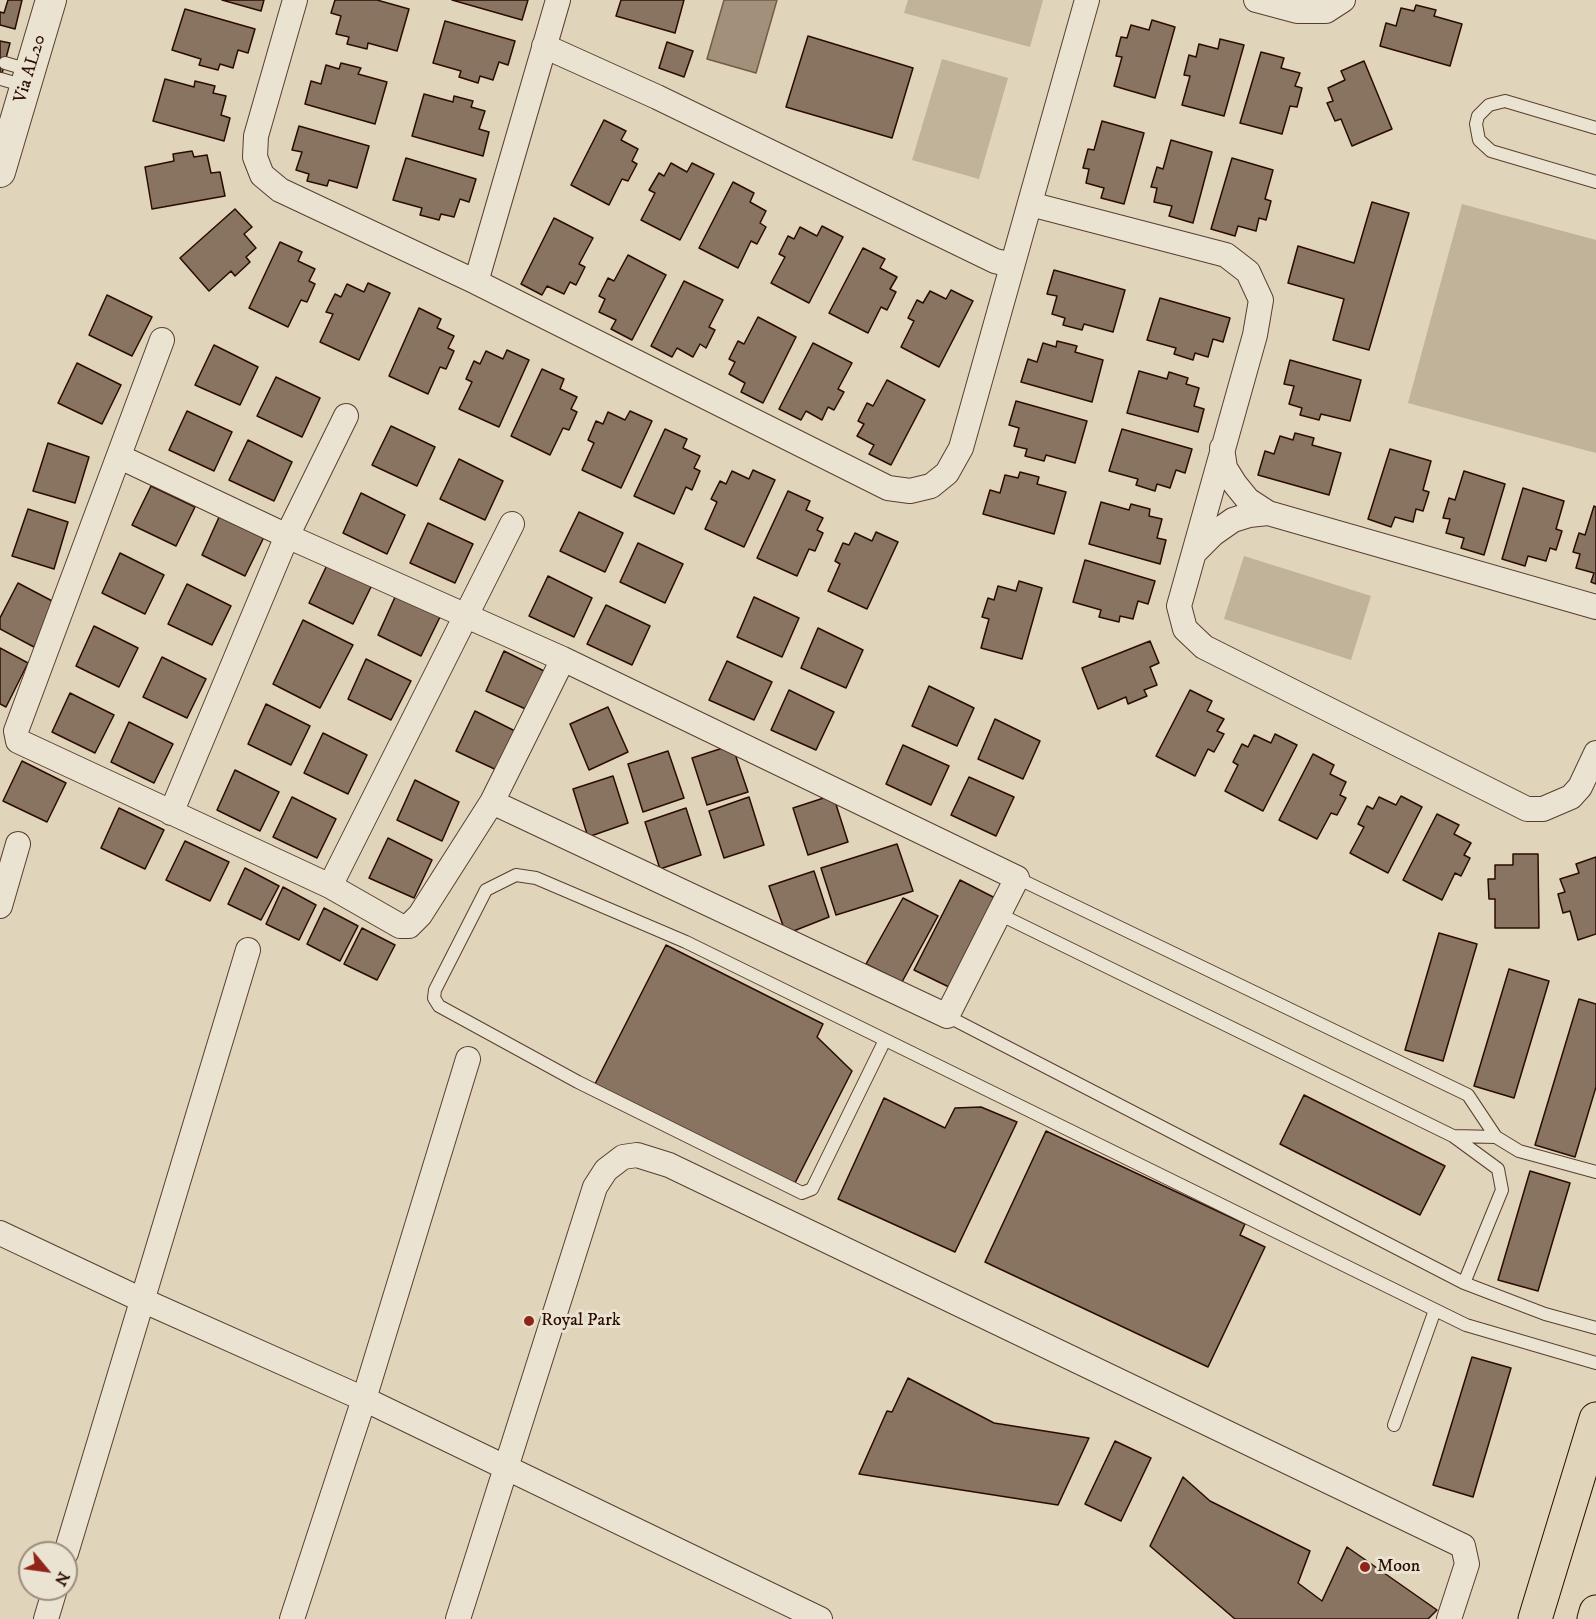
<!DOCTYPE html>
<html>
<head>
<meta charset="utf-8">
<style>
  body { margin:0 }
  #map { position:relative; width:1596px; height:1619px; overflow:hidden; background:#e0d4ba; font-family:"IM FELL DW Pica",serif }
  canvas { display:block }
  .north { position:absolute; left:18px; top:1541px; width:60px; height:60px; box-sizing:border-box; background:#ebe3d2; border:2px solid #9e8d7e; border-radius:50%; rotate:119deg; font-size:16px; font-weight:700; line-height:24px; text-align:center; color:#2b0c00 }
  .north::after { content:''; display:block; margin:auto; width:21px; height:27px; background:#8f2418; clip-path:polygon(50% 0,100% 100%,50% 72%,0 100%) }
</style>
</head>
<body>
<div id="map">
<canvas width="1596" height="1619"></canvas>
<div class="north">N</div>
</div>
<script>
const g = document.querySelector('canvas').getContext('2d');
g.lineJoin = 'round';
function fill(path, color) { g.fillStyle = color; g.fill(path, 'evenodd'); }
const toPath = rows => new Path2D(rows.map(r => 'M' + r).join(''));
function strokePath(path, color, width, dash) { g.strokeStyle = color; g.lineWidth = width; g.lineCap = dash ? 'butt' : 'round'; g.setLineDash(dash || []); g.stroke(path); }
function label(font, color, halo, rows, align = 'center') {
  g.font = font + ' "IM FELL DW Pica",serif'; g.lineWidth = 6; g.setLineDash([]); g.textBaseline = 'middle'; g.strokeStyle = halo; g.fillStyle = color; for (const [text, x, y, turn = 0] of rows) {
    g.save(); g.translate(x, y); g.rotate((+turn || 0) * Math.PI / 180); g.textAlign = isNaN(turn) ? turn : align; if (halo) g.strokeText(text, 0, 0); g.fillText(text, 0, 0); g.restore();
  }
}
fill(toPath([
  [908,0,1043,0,1030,47,904,13],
  [942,59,1008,78,979,179,912,160],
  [1462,204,1596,240,1596,453,1408,403],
  [1244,556,1371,596,1351,660,1224,619]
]), '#c1b29a');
const water = toPath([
  [724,0,777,0,756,73,707,59,724,0]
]);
fill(water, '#a2907b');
strokePath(water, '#725b4a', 1.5);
const building = toPath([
  [8,0,22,0,15,29,0,25,0,12,4,13,8,0],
  [222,0,264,0,261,11,222,0],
  [335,0,377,0,409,9,397,51,368,43,367,49,347,44,349,37,336,34,341,16,331,13,335,0],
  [452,0,528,0,522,20,452,0],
  [621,0,684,0,675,33,616,16,621,0],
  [1416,5,1436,10,1434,16,1462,24,1450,66,1380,46,1386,23,1396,26,1401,8,1414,11,1416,5],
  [185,9,255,29,248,53,238,50,233,68,220,64,218,70,199,65,201,59,172,50,185,9],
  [1152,20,1175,27,1155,98,1114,86,1122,57,1116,56,1121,37,1127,38,1131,25,1149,30,1152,20],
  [445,21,515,41,508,65,499,62,493,80,480,76,478,83,459,77,461,71,433,63,445,21],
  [808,36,913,68,892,138,786,107,808,36],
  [1220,39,1244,45,1224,116,1182,105,1190,76,1184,75,1189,55,1196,57,1199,44,1218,49,1220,39],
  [0,41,10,43,0,81,0,41],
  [667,42,693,51,684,77,659,68,667,42],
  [1261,52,1284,58,1281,68,1300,73,1295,86,1302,88,1297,107,1290,106,1282,134,1240,123,1261,52],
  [1364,61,1392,129,1352,146,1341,119,1335,121,1327,103,1333,101,1328,88,1345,80,1341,71,1364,61],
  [341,63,361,68,358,74,387,82,375,124,305,104,311,81,321,84,326,65,339,69,341,63],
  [165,79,194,87,195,81,215,86,213,93,226,96,221,115,230,118,224,141,153,121,165,79],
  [424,94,453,102,454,96,473,101,471,107,485,111,479,129,489,132,483,156,412,136,424,94],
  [604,120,626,131,621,140,638,149,632,161,637,164,628,181,622,179,609,205,571,185,604,120],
  [1102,121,1144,133,1124,204,1101,198,1104,188,1086,183,1089,169,1083,168,1088,149,1094,150,1102,121],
  [299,126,369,146,357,188,329,180,327,186,307,181,309,174,296,170,302,152,292,150,299,126],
  [1171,140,1212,152,1193,223,1169,216,1172,206,1154,202,1157,188,1151,187,1157,167,1163,169,1171,140],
  [192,151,194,157,207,155,211,173,220,172,225,196,152,209,145,167,174,161,173,154,192,151],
  [406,158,476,179,469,202,460,199,454,217,441,214,439,220,420,215,422,208,393,200,406,158],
  [1232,158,1273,170,1265,199,1271,201,1266,220,1259,218,1256,231,1238,226,1235,236,1211,229,1232,158],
  [671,163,687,172,692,163,714,174,680,240,641,220,655,193,649,190,659,173,664,176,671,163],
  [733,182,754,193,750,202,766,211,760,223,766,227,757,244,751,241,738,268,699,248,733,182],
  [1372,202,1409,213,1369,350,1333,340,1344,299,1288,283,1298,246,1354,263,1372,202],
  [235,209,252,227,244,234,256,248,246,257,250,262,235,276,231,271,209,291,180,258,235,209],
  [554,218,593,238,579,264,585,267,576,285,570,282,564,294,547,286,542,295,521,284,554,218],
  [822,226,843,237,809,303,771,283,785,257,779,254,788,236,794,239,800,227,817,236,822,226],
  [280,242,302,252,298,261,315,269,309,281,315,284,307,302,301,300,288,327,249,308,280,242],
  [863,248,885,259,880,268,897,277,890,289,896,292,887,310,881,307,868,333,829,313,863,248],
  [628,255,666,275,632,340,611,329,616,320,599,312,605,299,599,296,608,278,614,281,628,255],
  [1054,270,1125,290,1113,332,1084,324,1082,330,1063,325,1065,318,1052,314,1057,296,1047,294,1054,270],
  [684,281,723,300,709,327,715,330,706,348,700,344,693,357,677,348,672,357,651,346,684,281],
  [368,283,390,293,359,360,320,342,333,314,326,312,335,294,341,297,347,284,364,292,368,283],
  [951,290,973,301,939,367,901,347,914,321,908,318,917,300,923,303,930,291,946,299,951,290],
  [107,295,152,317,132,356,89,335,107,295],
  [1160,298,1230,318,1223,342,1213,339,1208,357,1195,353,1193,360,1174,354,1176,348,1147,340,1160,298],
  [419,308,441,319,437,328,454,336,448,348,454,351,446,369,440,367,428,394,389,376,419,308],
  [758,317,796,337,763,403,741,392,745,383,729,374,735,362,729,359,738,341,744,344,758,317],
  [1057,341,1077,346,1075,352,1103,360,1092,402,1021,382,1028,359,1037,362,1043,343,1056,347,1057,341],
  [813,343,852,363,838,389,844,392,834,410,828,407,822,420,806,411,801,420,779,409,813,343],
  [214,345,258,367,240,405,195,385,214,345],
  [507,350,529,360,499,427,459,409,472,382,466,379,474,361,480,364,486,351,503,359,507,350],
  [1290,360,1361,380,1350,421,1321,414,1319,420,1300,415,1302,408,1289,404,1294,386,1284,384,1290,360],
  [77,363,121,385,102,424,58,403,77,363],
  [542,369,564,379,560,389,577,397,571,409,577,412,569,430,563,428,550,455,511,436,542,369],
  [1139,371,1167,379,1169,372,1188,378,1186,384,1199,388,1194,406,1204,409,1198,432,1127,413,1139,371],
  [276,377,320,398,302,437,257,416,276,377],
  [887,380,925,400,891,465,869,454,874,445,857,436,864,424,858,421,867,403,873,406,887,380],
  [1016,401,1087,421,1075,463,1046,455,1044,461,1025,456,1027,449,1014,446,1019,428,1009,425,1016,401],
  [187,411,232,432,214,471,169,450,187,411],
  [630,411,652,421,621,488,582,470,594,443,588,440,596,421,603,424,608,412,625,420,630,411],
  [391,426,435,447,417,486,372,465,391,426],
  [665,429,687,439,683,448,700,456,694,468,700,471,692,490,686,487,674,514,634,496,665,429],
  [1122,429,1192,449,1185,473,1176,470,1170,488,1157,484,1155,491,1136,485,1138,479,1109,471,1122,429],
  [1295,433,1314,438,1312,445,1341,453,1329,495,1258,475,1265,451,1274,454,1280,436,1293,440,1295,433],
  [248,440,292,462,274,501,229,480,248,440],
  [48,443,89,457,75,503,33,491,48,443],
  [1390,449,1431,461,1423,490,1429,492,1423,511,1416,509,1413,522,1395,517,1391,527,1368,519,1390,449],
  [459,459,503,481,485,520,440,499,459,459],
  [753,470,775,480,744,547,705,529,717,502,711,499,720,481,726,484,732,471,749,479,753,470],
  [1464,471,1505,484,1484,555,1461,548,1464,538,1446,533,1450,519,1443,518,1449,498,1455,500,1464,471],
  [1020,472,1039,477,1037,484,1066,492,1054,534,983,514,990,490,1000,493,1005,475,1018,478,1020,472],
  [151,486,195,507,176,546,132,525,151,486],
  [1523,488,1564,501,1556,529,1562,531,1556,550,1550,548,1546,561,1528,556,1525,566,1502,559,1523,488],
  [788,491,810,501,806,510,823,518,817,530,823,533,815,551,809,549,797,576,757,558,788,491],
  [361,493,405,515,387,554,343,533,361,493],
  [1101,502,1129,510,1131,504,1150,509,1149,516,1162,519,1157,538,1166,540,1160,564,1089,544,1101,502],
  [1594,506,1596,507,1596,584,1591,582,1594,573,1576,568,1580,554,1573,552,1579,533,1585,535,1594,506],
  [28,509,68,522,54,569,12,556,28,509],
  [579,512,623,533,605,572,560,551,579,512],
  [220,515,264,537,245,576,202,555,220,515],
  [428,523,473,544,455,583,410,563,428,523],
  [876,532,898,542,867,609,828,591,840,564,835,561,843,543,849,545,855,533,872,541,876,532],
  [638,543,683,564,665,603,620,582,638,543],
  [120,553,164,575,145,614,102,593,120,553],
  [1085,560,1155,581,1148,604,1138,601,1133,619,1120,616,1119,622,1099,617,1101,610,1073,602,1085,560],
  [328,563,372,585,353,624,309,603,328,563],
  [548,576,592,598,574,637,529,616,548,576],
  [1019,581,1042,588,1022,659,981,648,989,619,982,617,988,598,994,600,998,586,1016,591,1019,581],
  [18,583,56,603,34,647,0,629,0,618,18,583],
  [187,584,231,606,212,645,168,624,187,584],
  [396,595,440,617,421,656,378,635,396,595],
  [754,597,799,618,782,657,737,637,754,597],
  [606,605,650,626,632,665,587,644,606,605],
  [303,620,353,645,320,708,273,684,303,620],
  [94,626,138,648,119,687,76,666,94,626],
  [818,628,863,650,846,688,801,668,818,628],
  [1150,641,1159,663,1150,667,1157,685,1144,690,1147,696,1128,704,1126,697,1098,709,1082,668,1150,641],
  [0,648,28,663,6,707,0,704,0,648],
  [504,651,548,673,530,711,486,691,504,651],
  [162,657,206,679,187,718,143,697,162,657],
  [366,659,411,681,391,720,348,699,366,659],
  [727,661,772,682,754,720,709,700,727,661],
  [929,686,974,708,957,746,912,726,929,686],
  [789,690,834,712,816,750,771,730,789,690],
  [1190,690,1212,701,1207,711,1224,719,1217,731,1224,734,1214,752,1208,749,1195,776,1156,756,1190,690],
  [70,693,114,715,95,753,52,732,70,693],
  [266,704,310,726,291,765,248,744,266,704],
  [608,707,628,752,589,770,570,724,608,707],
  [475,711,519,733,501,772,456,751,475,711],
  [995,719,1040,741,1023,779,978,759,995,719],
  [129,722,173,744,154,783,111,762,129,722],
  [323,733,367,755,348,794,304,773,323,733],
  [1275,734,1297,745,1263,811,1225,791,1238,765,1233,762,1242,744,1248,747,1254,735,1271,743,1275,734],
  [732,745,748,792,707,805,692,758,732,745],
  [903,745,949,766,931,805,886,784,903,745],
  [668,751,684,798,643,812,628,764,668,751],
  [1313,754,1334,765,1330,774,1346,782,1340,795,1346,798,1337,815,1331,813,1317,839,1279,820,1313,754],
  [22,761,66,783,47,822,3,801,22,761],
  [235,770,279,792,260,831,217,810,235,770],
  [613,776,628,823,588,837,573,789,613,776],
  [969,777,1014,797,996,836,951,815,969,777],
  [415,780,459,802,442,841,397,820,415,780],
  [833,795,848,842,808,855,793,808,833,795],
  [1401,796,1422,807,1388,873,1350,853,1364,827,1358,824,1367,806,1373,809,1379,797,1396,805,1401,796],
  [292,797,336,819,317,858,273,837,292,797],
  [749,797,764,845,724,858,709,811,749,797],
  [119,808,164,830,145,869,101,848,119,808],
  [686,808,701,855,660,869,645,822,686,808],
  [1437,814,1459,825,1454,834,1471,843,1464,855,1470,858,1461,876,1455,873,1442,900,1403,880,1437,814],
  [388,838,432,860,414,898,369,878,388,838],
  [185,841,229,862,210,901,166,880,185,841],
  [897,844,913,891,836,915,821,868,897,844],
  [1513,854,1538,854,1539,928,1495,928,1495,899,1489,899,1488,879,1495,879,1495,865,1513,865,1513,854],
  [1596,857,1596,934,1578,940,1570,911,1563,913,1558,894,1565,892,1560,879,1579,873,1576,864,1596,857],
  [245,868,279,886,261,920,228,904,245,868],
  [814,871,829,917,786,934,769,886,814,871],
  [960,880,999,900,953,989,914,970,960,880],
  [283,887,316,905,299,940,266,924,283,887],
  [903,898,938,916,902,982,866,964,903,898],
  [324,908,358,926,340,961,307,944,324,908],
  [362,928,395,945,377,980,344,964,362,928],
  [1439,933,1477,944,1443,1061,1405,1050,1439,933],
  [666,945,823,1024,817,1037,852,1071,794,1185,593,1088,666,945],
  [1509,969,1549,981,1514,1098,1474,1086,1509,969],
  [1579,999,1596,1004,1596,1087,1575,1157,1535,1145,1579,999],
  [1304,1095,1445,1166,1420,1215,1280,1144,1304,1095],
  [884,1098,945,1128,955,1108,981,1107,1017,1122,955,1252,838,1199,884,1098],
  [1046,1131,1245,1224,1240,1235,1265,1247,1208,1367,985,1262,1046,1131],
  [1530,1171,1570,1183,1538,1291,1498,1280,1530,1171],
  [1472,1357,1511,1368,1473,1497,1433,1485,1472,1357],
  [908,1378,994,1423,1089,1438,1058,1505,859,1474,887,1411,892,1412,908,1378],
  [1115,1441,1151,1458,1121,1521,1085,1504,1115,1441],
  [1183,1477,1210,1501,1310,1551,1298,1583,1322,1601,1347,1547,1437,1610,1428,1619,1235,1619,1150,1546,1183,1477]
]);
fill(building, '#897461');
strokePath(building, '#2b0c00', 1.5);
const service = toPath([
  [5,63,29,70],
  [1,79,25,86],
  [1596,128,1505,101,1489,105,1478,116,1476,124,1479,140,1491,151,1596,182],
  [1017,878,1468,1095,1496,1137,1519,1151,1596,1172],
  [999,914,1453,1136,1496,1137],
  [947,1016,1464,1283,1545,1314,1596,1328],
  [885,1040,812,1189,802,1193,578,1082,439,1006,434,998,435,990,486,890,516,875,536,878,686,942,1466,1325,1596,1363],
  [1453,1136,1498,1169,1502,1190,1464,1283],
  [1394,1425,1435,1310]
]);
const minor = toPath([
  [295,0,256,136,255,157,262,175,280,190,476,282,888,488,910,491,931,486,947,473,961,448,1087,0],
  [1256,0,1297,11,1326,11,1343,0],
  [544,46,657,97,995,261,1012,265],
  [1030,204,1226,255,1248,272,1261,300,1255,335,1179,606,1185,629,1204,647,1527,809,1543,809,1571,797,1580,787,1596,753],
  [476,282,558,0],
  [162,340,16,731,18,741,330,886,400,926,409,926,420,915,492,802,563,659],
  [1222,448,1225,468,1235,484,1248,500,1268,513,1596,607],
  [120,457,287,536,563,659,1017,878,947,1016,492,802],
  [1194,553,1213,534,1233,520,1249,515,1268,513],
  [171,813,287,536,346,416],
  [330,886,512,524],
  [0,906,18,844],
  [0,1233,142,1300,364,1399,820,1619],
  [66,1553,248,950],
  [46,1619,55,1589],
  [292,1619,364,1399,468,1059],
  [458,1619,595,1187,606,1170,623,1157,637,1155,669,1165,1463,1546,1467,1564,1449,1619]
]);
const tertiary = toPath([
  [0,172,51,0]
]);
const trunk = toPath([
  [1535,1619,1596,1419],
  [1594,1619,1596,1612]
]);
strokePath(service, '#583e2e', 14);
strokePath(minor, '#583e2e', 26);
strokePath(tertiary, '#583e2e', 32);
strokePath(trunk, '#2b0c00', 35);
strokePath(service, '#ebe3d2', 12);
strokePath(minor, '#ebe3d2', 24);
strokePath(tertiary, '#ebe3d2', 30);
strokePath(trunk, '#e0d4ba', 33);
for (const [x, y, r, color] of [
  [529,1321,6,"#8f2418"],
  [1365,1567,6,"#8f2418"]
]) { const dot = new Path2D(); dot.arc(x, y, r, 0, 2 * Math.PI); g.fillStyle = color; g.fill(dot); strokePath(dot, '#ebe3d2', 2); }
label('18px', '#2b0c00', '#ebe3d2', [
  ["Via AL20",31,69,-73]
]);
label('18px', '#2b0c00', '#ebe3d2', [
  ["Royal Park",541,1321],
  ["Moon",1377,1567]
], 'left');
</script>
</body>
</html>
